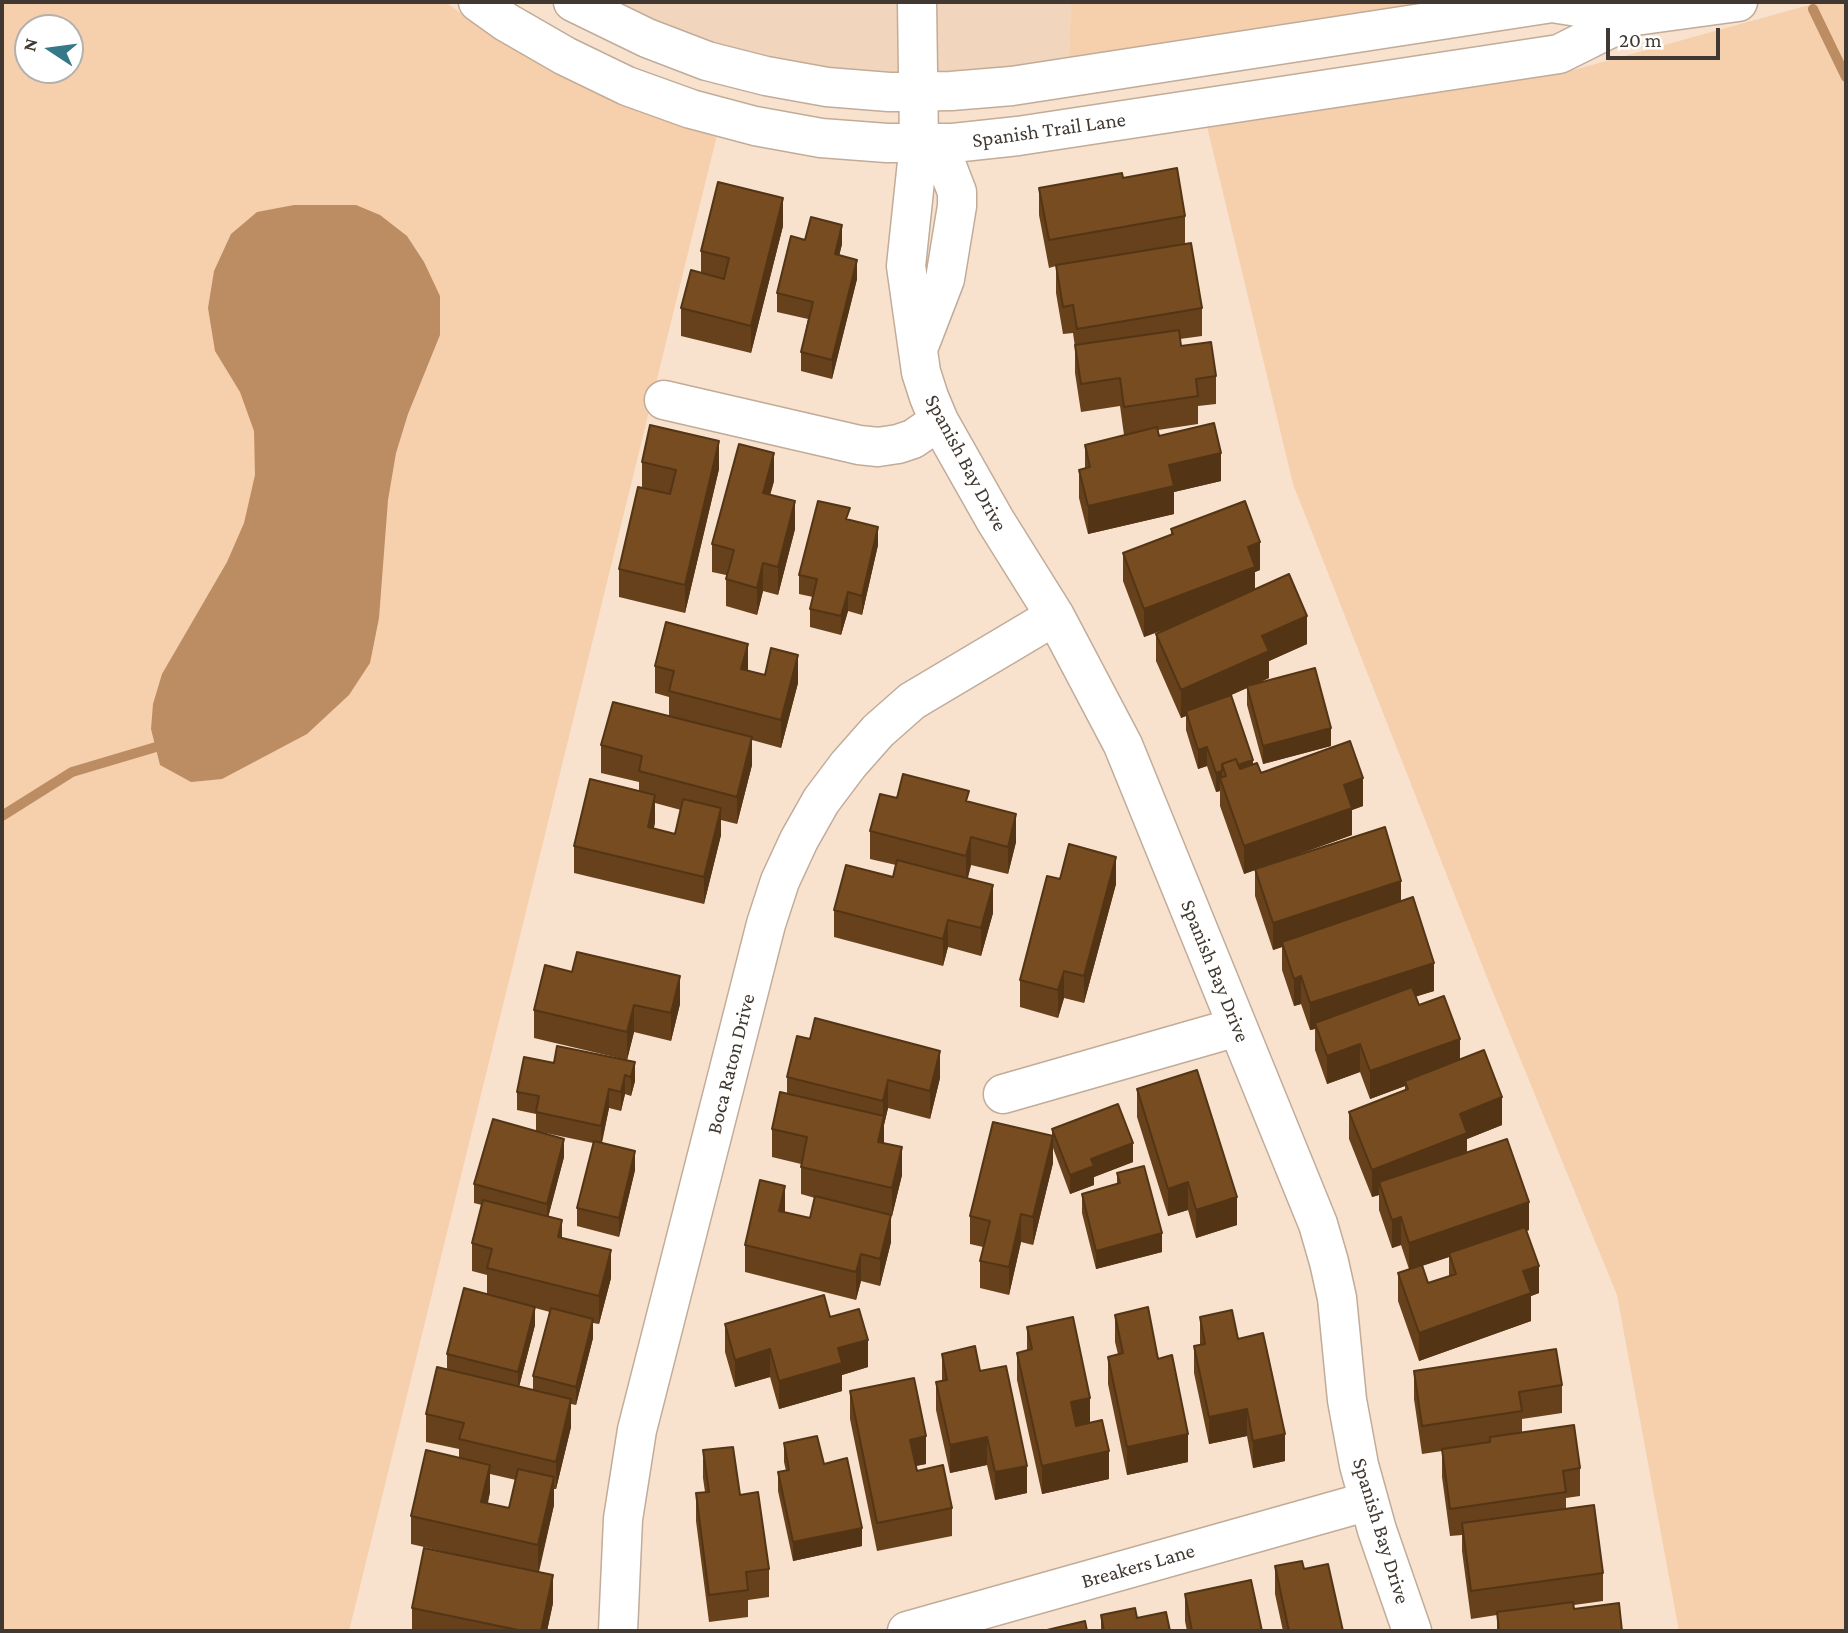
<!DOCTYPE html>
<html>
<head>
<meta charset="utf-8">
<style>
  body { margin:0 }
  #map { position:relative; width:1848px; height:1633px; overflow:hidden; background:#f8e2ce; font-family:"Crimson Pro",serif }
  canvas { display:block }
  .frame { position:absolute; inset:0; border:4px solid #413931; pointer-events:none }
  .north { position:absolute; left:14px; top:14px; width:70px; height:70px; box-sizing:border-box; background:#fff; border:2px solid #b3b0ad; border-radius:50%; rotate:283deg; font-size:19px; font-weight:700; line-height:28px; text-align:center; color:#413931 }
  .north::after { content:''; display:block; margin:auto; width:24px; height:32px; background:#357988; clip-path:polygon(50% 0,100% 100%,50% 72%,0 100%) }
  .scale { position:absolute; left:1606px; top:28px; width:114px; height:32px; box-sizing:border-box; border:4px solid #413931; border-top:0; padding-left:9px; font-size:21px; line-height:24px; white-space:nowrap; color:#413931; -webkit-text-stroke:5px #fff; paint-order:stroke }
</style>
</head>
<body>
<div id="map">
<canvas width="1848" height="1633"></canvas>
<div class="frame"></div>
<div class="north">N</div>
<div class="scale">20 m</div>
</div>
<script>
const g = document.querySelector('canvas').getContext('2d');
g.lineJoin = 'round';
function fill(path, color) { g.fillStyle = color; g.fill(path, 'evenodd'); }
const toPath = rows => new Path2D(rows.map(r => 'M' + r).join(''));
function strokePath(path, color, width, dash) { g.strokeStyle = color; g.lineWidth = width; g.lineCap = dash ? 'butt' : 'round'; g.setLineDash(dash || []); g.stroke(path); }
function label(font, color, halo, rows, align = 'center') {
  g.font = font + ' "Crimson Pro",serif'; g.lineWidth = 7; g.setLineDash([]); g.textBaseline = 'middle'; g.strokeStyle = halo; g.fillStyle = color; for (const [text, x, y, turn = 0] of rows) {
    g.save(); g.translate(x, y); g.rotate((+turn || 0) * Math.PI / 180); g.textAlign = isNaN(turn) ? turn : align; if (halo) g.strokeText(text, 0, 0); g.fillText(text, 0, 0); g.restore();
  }
}
fill(toPath([
  [609,2,1071,2,1069,60,1010,68,889,75,829,70,712,45]
]), '#f1d5bc');
fill(toPath([
  [2,2,445,2,496,38,556,74,619,104,685,128,718,131,349,1631,2,1631],
  [28,28,70,28,70,70,28,70],
  [1071,2,1449,2,1069,60],
  [1820,2,1846,2,1846,1631,1679,1631,1617,1295,1492,990,1293,484,1206,122,1563,73]
]), '#f6cfac');
fill(toPath([
  [294,205,356,205,380,215,407,236,424,262,440,296,440,335,408,414,396,453,388,500,379,618,370,663,349,695,307,734,222,779,191,782,160,765,151,729,153,704,162,674,227,562,244,523,255,475,254,431,240,392,215,351,208,308,214,271,231,234,257,212]
]), '#bc8d62');
strokePath(toPath([
  [1813,9,1846,77],
  [2,816,72,772,156,747]
]), '#bc8d62', 10);
const minor = toPath([
  [478,2,506,22,565,56,627,86,691,109,755,126,821,138,887,143,953,143,1018,136,1559,54,1635,16],
  [573,2,647,38,707,61,766,76,827,87,889,92,951,91,1012,86,1552,3,1635,16,1738,2],
  [917,2,919,143,906,266,921,372,929,397,939,421,995,520,1055,616,1123,745,1318,1224,1329,1262,1337,1298,1347,1400,1359,1465,1377,1530,1412,1631],
  [918,349,945,279,957,206,957,192,947,166,934,152,919,143],
  [664,400,859,445,878,447,898,444,913,439,939,421],
  [1003,1094,1237,1027],
  [618,1631,623,1519,637,1430,766,924,780,881,799,840,821,801,848,765,878,731,912,701,1055,616],
  [907,1631,1369,1501]
]);
strokePath(minor, '#c1ac99', 41);
strokePath(minor, '#fff', 38);
fill(toPath([
  [1123,178,1185,216,1185,243,1202,308,1202,336,1180,339,1181,346,1216,376,1216,404,1198,406,1198,424,1158,430,1159,436,1221,481,1174,492,1174,514,1088,534,1079,498,1079,470,1085,469,1085,445,1130,434,1124,435,1120,406,1081,412,1075,373,1075,347,1073,333,1063,334,1056,293,1056,266,1049,268,1039,215,1039,188],
  [783,226,751,353,681,336,681,308,701,273,701,251],
  [805,240,842,244,839,256,857,279,832,379,801,371,801,352,808,319,777,312,777,293],
  [642,462,719,469,685,613,619,597,619,569,642,488],
  [774,481,770,495,795,529,778,595,763,591,757,615,726,606,726,575,712,572,712,544],
  [850,520,878,545,862,615,848,611,841,635,810,627,810,609,813,597,799,594,799,575],
  [1171,529,1260,570,1255,572,1255,589,1307,644,1269,661,1269,678,1258,683,1331,746,1263,764,1247,705,1247,688,1231,695,1253,765,1261,773,1363,806,1352,810,1352,835,1282,860,1401,901,1434,991,1416,996,1419,1005,1460,1059,1502,1125,1467,1139,1467,1153,1529,1230,1526,1231,1539,1293,1531,1296,1531,1321,1419,1361,1398,1301,1398,1273,1409,1269,1401,1245,1392,1248,1379,1210,1379,1195,1372,1197,1349,1139,1349,1112,1405,1090,1405,1086,1370,1099,1360,1072,1327,1084,1315,1050,1315,1029,1310,1030,1301,1004,1294,1006,1282,970,1282,947,1273,950,1255,896,1255,870,1244,874,1220,806,1220,791,1216,792,1207,766,1198,769,1186,730,1186,716,1181,718,1156,661,1156,634,1172,627,1144,637,1123,581,1123,553,1171,535],
  [1449,1257,1449,1276,1428,1283,1422,1266],
  [655,666,748,671,798,683,781,748,752,740,752,765,737,824,721,820,721,835,704,904,574,873,574,846,639,791,639,782,601,773,601,745,669,716,669,697,655,693],
  [655,803,681,810,675,834,654,828,655,822],
  [897,798,969,802,1016,842,1008,874,971,865,968,878,993,913,981,956,948,947,943,966,834,937,834,910,893,877,896,865,870,859,870,831],
  [1060,879,1116,884,1084,1003,1064,998,1058,1018,1020,1007,1020,980],
  [545,965,680,1004,671,1041,634,1032,627,1060,534,1038,534,1010],
  [635,1062,635,1081,631,1096,625,1094,621,1111,609,1108,602,1143,635,1170,619,1237,577,1226,577,1208,593,1143,536,1131,536,1114,517,1110,517,1092,554,1063],
  [787,1077,940,1078,930,1119,888,1108,884,1125,884,1143,902,1175,892,1216,891,1216,891,1242,880,1286,861,1281,856,1300,745,1272,745,1245,785,1212,810,1218,815,1198,801,1194,801,1164,772,1157,772,1129,787,1093],
  [1137,1089,1237,1225,1196,1238,1188,1210,1168,1216,1137,1117],
  [1052,1129,1133,1162,1094,1177,1094,1185,1070,1194,1053,1148,1053,1163,1033,1245,1021,1242,1009,1295,980,1288,980,1261,983,1247,970,1244,970,1216,1052,1136],
  [564,1157,548,1217,562,1238,611,1278,599,1324,593,1323,593,1338,576,1405,571,1404,571,1427,556,1489,554,1489,554,1505,539,1572,553,1603,547,1631,412,1631,412,1608,480,1560,411,1544,411,1516,459,1458,459,1449,426,1442,426,1414,447,1370,447,1354,487,1294,487,1275,472,1271,472,1243,482,1205,474,1203,474,1184],
  [535,1308,550,1312,533,1376,533,1390,519,1387,535,1325],
  [490,1474,516,1480,509,1508,488,1503,490,1492],
  [1117,1173,1162,1252,1096,1269,1082,1213,1082,1194,1117,1184],
  [1115,1315,1158,1359,1188,1462,1127,1475,1108,1384,1108,1357,1118,1354,1115,1342],
  [830,1317,868,1367,842,1375,842,1391,779,1409,770,1377,735,1387,725,1352,725,1324],
  [1200,1317,1238,1339,1285,1461,1253,1468,1247,1436,1209,1444,1194,1373,1194,1346,1200,1345],
  [1027,1327,1090,1423,1109,1479,1042,1494,1017,1380,1017,1353,1027,1350],
  [942,1354,980,1371,1027,1493,995,1500,987,1465,950,1473,936,1410,936,1382,942,1381],
  [1414,1371,1562,1385,1562,1413,1522,1419,1522,1432,1580,1468,1580,1496,1566,1498,1566,1509,1603,1573,1603,1601,1574,1605,1574,1609,1622,1631,1497,1631,1497,1615,1471,1619,1462,1551,1462,1535,1450,1536,1442,1477,1442,1451,1422,1454,1414,1399],
  [850,1391,926,1464,916,1466,917,1471,952,1508,952,1536,877,1551,850,1419],
  [784,1443,824,1464,862,1546,793,1561,778,1491,778,1472,786,1471,784,1462],
  [703,1450,740,1495,769,1569,769,1597,748,1600,748,1617,709,1622,696,1521,696,1493,705,1492,703,1478],
  [1275,1566,1304,1569,1343,1631,1283,1631,1275,1594],
  [1185,1594,1262,1631,1187,1631,1185,1621],
  [1101,1615,1137,1618,1170,1631,1101,1631]
]), '#66411c');
fill(toPath([
  [783,198,783,226,751,353,751,326],
  [842,225,842,244,835,273,835,254],
  [857,260,857,279,832,379,832,360],
  [719,441,719,469,685,613,685,585],
  [774,453,774,481,763,520,763,493],
  [1221,453,1221,481,1174,492,1174,514,1088,534,1088,506,1169,465],
  [795,501,795,529,778,595,778,567],
  [878,527,878,545,862,615,862,596],
  [1260,542,1260,570,1255,572,1255,595,1144,637,1144,609,1248,547],
  [763,563,763,591,757,615,757,588],
  [848,592,848,611,841,635,841,616],
  [1307,616,1307,644,1269,661,1269,678,1187,715,1186,711,1186,716,1181,718,1181,690,1262,636],
  [748,644,748,672,741,669],
  [798,655,798,683,781,748,781,720],
  [1331,728,1331,746,1263,764,1263,746],
  [752,737,752,765,737,824,737,797],
  [1207,747,1207,766,1198,769,1198,750],
  [1253,760,1253,779,1226,776,1224,770],
  [1222,771,1222,784,1220,778,1220,791,1216,792,1216,773],
  [1363,778,1363,806,1352,810,1352,835,1244,874,1244,846,1344,785],
  [655,795,655,822,648,855,648,827],
  [721,808,721,835,704,904,704,877],
  [1016,814,1016,842,1008,874,1008,847],
  [971,837,971,865,966,883,966,856],
  [1116,857,1116,884,1084,1003,1084,976],
  [1401,881,1401,908,1282,942,1282,947,1273,950,1273,923],
  [993,885,993,913,981,956,981,928],
  [948,920,948,947,943,966,943,939],
  [1434,963,1434,991,1317,1028,1315,1023,1315,1029,1310,1030,1310,1003],
  [1064,971,1064,998,1058,1018,1058,990],
  [680,976,680,1004,671,1041,671,1013],
  [1301,976,1301,1004,1294,1006,1294,979],
  [634,1005,634,1032,627,1060,627,1032],
  [1460,1039,1460,1067,1405,1081,1405,1086,1370,1099,1370,1071],
  [1360,1044,1360,1072,1327,1084,1327,1056],
  [940,1051,940,1078,930,1119,930,1091],
  [635,1062,635,1081,631,1096,631,1077],
  [625,1075,625,1094,621,1111,621,1092],
  [888,1080,888,1108,884,1125,884,1144,878,1142,883,1121,883,1101],
  [609,1089,609,1108,601,1145,601,1126],
  [1502,1097,1502,1125,1467,1139,1467,1160,1379,1182,1379,1195,1372,1197,1372,1170,1460,1114],
  [1053,1136,1053,1163,1033,1245,1033,1217],
  [564,1139,564,1157,547,1222,547,1204],
  [1133,1143,1133,1162,1094,1177,1094,1185,1070,1194,1070,1175,1091,1159],
  [902,1147,902,1175,892,1216,892,1188],
  [635,1151,635,1170,619,1237,619,1218],
  [1188,1182,1188,1210,1168,1216,1168,1189],
  [785,1186,785,1213,779,1211],
  [1237,1197,1237,1225,1196,1238,1196,1210],
  [1529,1202,1529,1230,1450,1257,1449,1253,1449,1257,1409,1270,1409,1243],
  [1021,1214,1021,1242,1009,1295,1009,1267],
  [891,1215,891,1242,880,1286,880,1259],
  [1401,1217,1401,1245,1392,1248,1392,1220],
  [562,1220,562,1248,558,1237],
  [1162,1233,1162,1252,1096,1269,1096,1251],
  [611,1250,611,1278,599,1324,599,1296],
  [861,1254,861,1281,856,1300,856,1272],
  [1539,1266,1539,1293,1531,1296,1531,1321,1419,1361,1419,1333,1523,1271],
  [535,1307,535,1325,518,1391,518,1372],
  [593,1319,593,1338,576,1405,576,1387],
  [868,1340,868,1367,842,1375,842,1391,779,1409,779,1381,838,1348],
  [770,1349,770,1377,735,1387,735,1360],
  [1090,1398,1090,1425,1071,1430,1071,1402],
  [571,1399,571,1427,556,1489,556,1462],
  [1247,1409,1247,1436,1209,1444,1209,1417],
  [1188,1434,1188,1462,1127,1475,1127,1447],
  [1285,1434,1285,1461,1253,1468,1253,1441],
  [926,1436,926,1464,910,1467,910,1440],
  [987,1437,987,1465,950,1473,950,1445],
  [1109,1451,1109,1479,1042,1494,1042,1466],
  [490,1465,490,1492,481,1530,481,1502],
  [1027,1466,1027,1493,995,1500,995,1472],
  [554,1477,554,1505,538,1573,538,1545],
  [862,1528,862,1546,793,1561,793,1542],
  [553,1575,553,1603,547,1631,541,1631]
]), '#533516');
const building = toPath([
  [1177,168,1185,216,1049,240,1039,188,1122,173,1123,178,1177,168],
  [718,182,783,198,751,326,681,308,691,270,724,279,729,258,701,251,718,182],
  [811,217,842,225,835,254,857,260,832,360,801,352,813,302,777,293,791,236,805,240,811,217],
  [1191,243,1202,308,1077,329,1073,305,1063,307,1056,265,1191,243],
  [1179,330,1181,346,1211,342,1216,376,1196,379,1198,396,1124,407,1120,378,1081,384,1075,345,1179,330],
  [1214,423,1221,453,1169,465,1174,486,1088,506,1079,470,1090,467,1085,445,1157,427,1159,436,1214,423],
  [650,425,719,441,685,585,619,569,638,487,670,494,676,470,642,462,650,425],
  [739,444,774,453,763,493,795,501,778,567,763,563,757,588,726,579,734,550,712,544,739,444],
  [818,501,850,508,846,519,878,527,862,596,848,592,841,616,810,609,817,579,799,575,818,501],
  [1245,501,1260,542,1248,547,1255,567,1144,609,1123,553,1173,534,1171,529,1245,501],
  [1289,574,1307,616,1262,636,1269,651,1181,690,1156,634,1289,574],
  [666,622,748,644,741,669,765,675,771,648,798,655,781,720,669,691,674,671,655,666,666,622],
  [1315,668,1331,728,1263,746,1247,686,1315,668],
  [1231,695,1253,760,1238,765,1236,759,1222,764,1222,771,1216,773,1207,747,1198,750,1186,711,1231,695],
  [613,702,752,737,737,797,639,771,642,756,601,745,613,702],
  [1350,741,1363,778,1344,785,1352,808,1244,846,1220,778,1226,776,1222,764,1236,759,1240,769,1257,763,1261,773,1350,741],
  [903,774,969,791,966,801,1016,814,1008,847,971,837,966,856,870,831,880,794,897,798,903,774],
  [590,779,655,795,648,827,675,834,683,799,721,808,704,877,574,846,590,779],
  [1385,827,1401,881,1273,923,1255,869,1385,827],
  [1069,844,1116,857,1084,976,1064,971,1058,990,1020,980,1047,876,1060,879,1069,844],
  [897,860,993,885,981,928,948,920,943,939,834,910,846,865,893,877,897,860],
  [1413,897,1434,963,1310,1003,1301,976,1294,979,1282,942,1413,897],
  [577,952,680,976,671,1013,634,1005,627,1032,534,1010,545,965,572,972,577,952],
  [1412,987,1419,1005,1444,996,1460,1039,1370,1071,1360,1044,1327,1056,1315,1023,1412,987],
  [815,1018,940,1051,930,1091,888,1080,883,1101,787,1077,797,1036,810,1039,815,1018],
  [557,1046,635,1062,631,1077,625,1075,621,1092,609,1089,601,1126,536,1112,539,1096,517,1092,524,1057,554,1063,557,1046],
  [1484,1050,1502,1097,1460,1114,1467,1133,1372,1170,1349,1112,1408,1089,1405,1081,1484,1050],
  [1197,1070,1237,1197,1196,1210,1188,1182,1168,1189,1137,1089,1197,1070],
  [780,1092,884,1116,878,1142,902,1147,892,1188,801,1167,807,1137,772,1129,780,1092],
  [1118,1104,1133,1143,1091,1159,1094,1166,1070,1175,1052,1129,1118,1104],
  [493,1119,564,1139,547,1204,474,1184,493,1119],
  [993,1122,1053,1136,1033,1217,1021,1214,1009,1267,980,1261,990,1221,970,1216,993,1122],
  [1507,1139,1529,1202,1409,1243,1401,1217,1392,1220,1379,1182,1507,1139],
  [594,1141,635,1151,619,1218,577,1208,594,1141],
  [1144,1166,1162,1233,1096,1251,1082,1194,1120,1183,1117,1173,1144,1166],
  [760,1180,785,1186,779,1211,810,1218,815,1196,891,1215,880,1259,861,1254,856,1272,745,1245,760,1180],
  [483,1200,562,1220,558,1237,611,1250,599,1296,487,1268,492,1249,472,1243,483,1200],
  [1525,1227,1539,1266,1523,1271,1531,1293,1419,1333,1398,1273,1422,1265,1428,1283,1456,1274,1449,1253,1525,1227],
  [464,1288,535,1307,518,1372,447,1354,464,1288],
  [824,1295,830,1317,859,1309,868,1340,838,1348,842,1363,779,1381,770,1349,735,1360,725,1324,824,1295],
  [1148,1307,1158,1359,1172,1355,1188,1434,1127,1447,1108,1357,1123,1353,1115,1315,1148,1307],
  [551,1308,593,1319,576,1387,533,1376,551,1308],
  [1232,1310,1238,1339,1263,1333,1285,1434,1253,1441,1247,1409,1209,1417,1194,1346,1205,1344,1200,1317,1232,1310],
  [1073,1317,1090,1398,1071,1402,1076,1426,1102,1420,1109,1451,1042,1466,1017,1353,1032,1349,1027,1327,1073,1317],
  [975,1346,980,1371,1006,1366,1027,1466,995,1472,987,1437,950,1445,936,1382,947,1380,942,1354,975,1346],
  [1556,1349,1562,1385,1519,1392,1522,1411,1422,1426,1414,1371,1556,1349],
  [437,1367,571,1399,556,1462,459,1439,464,1423,426,1414,437,1367],
  [914,1378,926,1436,910,1440,917,1471,943,1465,952,1508,877,1523,850,1391,914,1378],
  [1574,1425,1580,1468,1563,1471,1566,1492,1450,1509,1442,1449,1490,1442,1490,1437,1574,1425],
  [817,1436,824,1464,847,1458,862,1528,793,1542,778,1472,789,1470,784,1443,817,1436],
  [733,1447,740,1495,758,1492,769,1569,746,1572,748,1590,709,1595,696,1493,709,1492,703,1450,733,1447],
  [426,1450,490,1465,481,1502,509,1508,518,1469,554,1477,538,1545,411,1516,426,1450],
  [1594,1505,1603,1573,1471,1591,1462,1523,1594,1505],
  [424,1548,553,1575,541,1631,523,1631,412,1608,424,1548],
  [1302,1561,1304,1569,1328,1564,1343,1631,1289,1631,1275,1566,1302,1561],
  [1251,1580,1262,1631,1192,1631,1185,1594,1251,1580],
  [1573,1602,1574,1609,1619,1603,1622,1631,1499,1631,1497,1612,1573,1602],
  [1135,1608,1137,1618,1166,1612,1170,1631,1104,1631,1101,1615,1135,1608],
  [1085,1621,1087,1631,1047,1631,1047,1630,1085,1621]
]);
fill(building, '#774c20');
strokePath(building, '#533516', 2);
label('21px', '#413931', '#fff', [
  ["Spanish Trail Lane",1049,130,-8],
  ["Spanish Bay Drive",966,463,62],
  ["Spanish Bay Drive",1215,971,68],
  ["Boca Raton Drive",731,1064,-76],
  ["Spanish Bay Drive",1381,1531,73],
  ["Breakers Lane",1138,1566,-16]
]);
</script>
</body>
</html>
